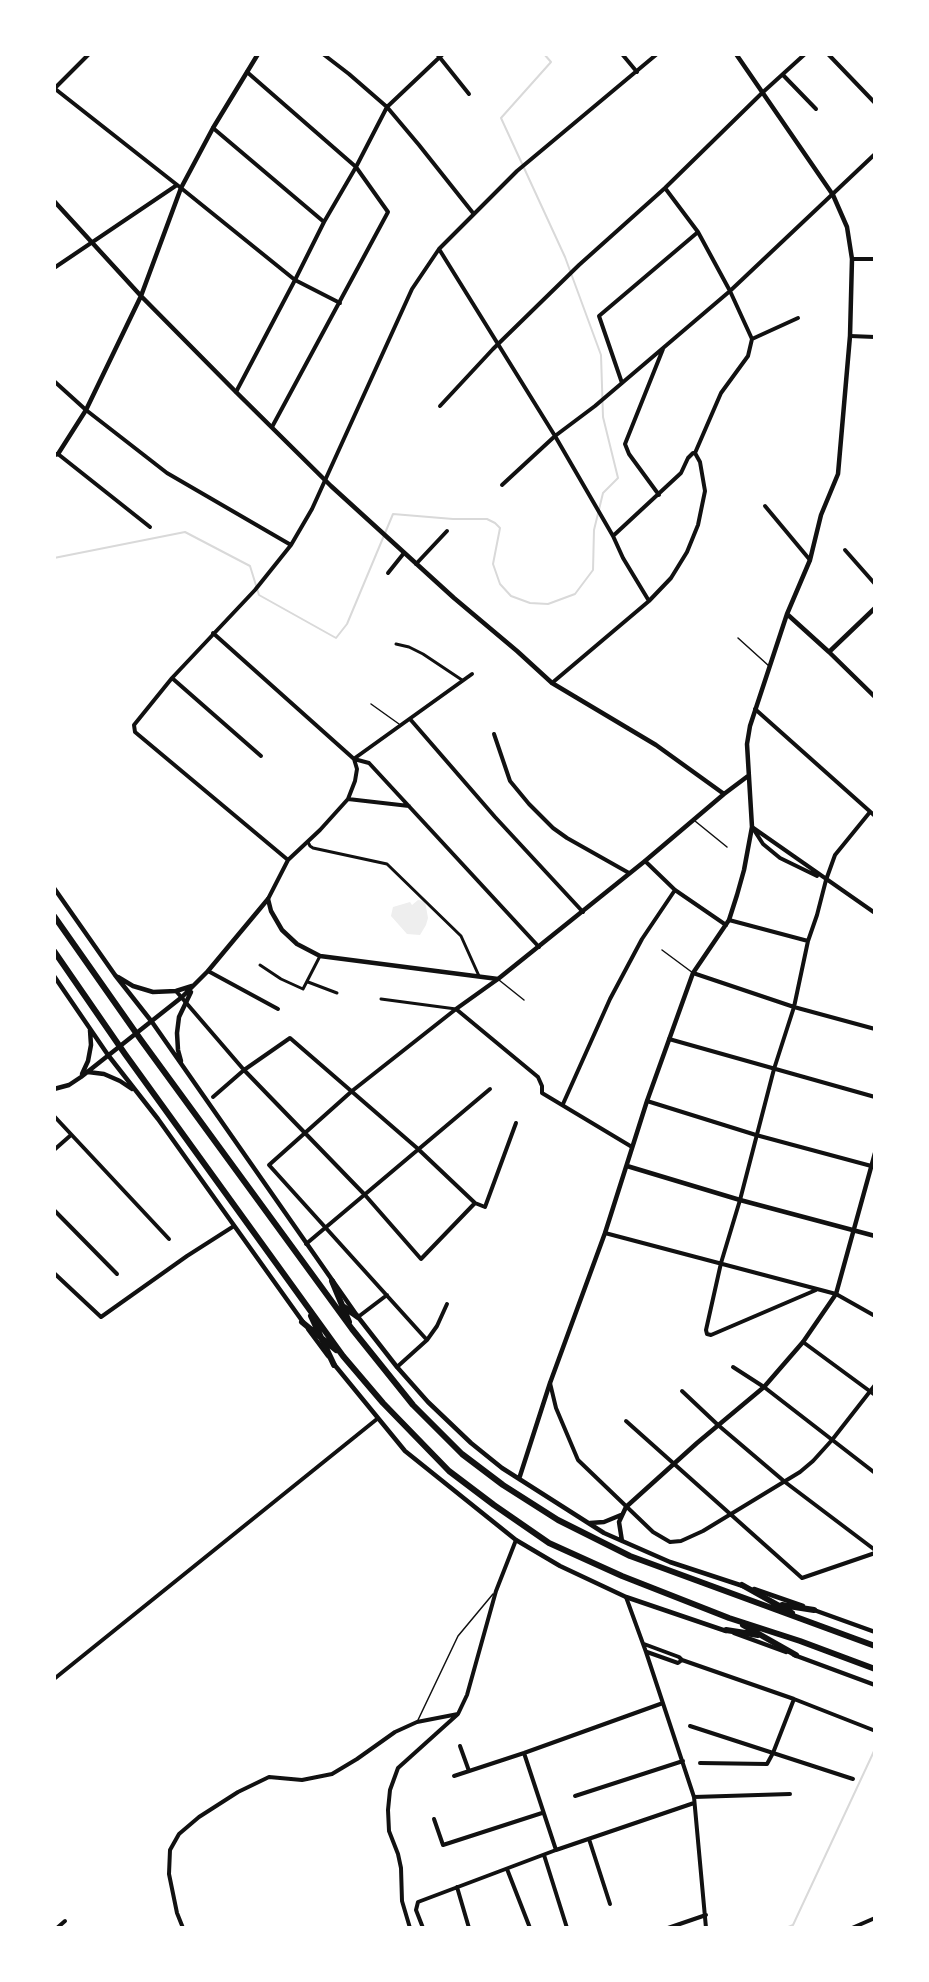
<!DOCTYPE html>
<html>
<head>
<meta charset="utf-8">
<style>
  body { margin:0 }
  #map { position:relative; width:929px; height:1982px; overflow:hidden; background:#fff; font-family:Ubuntu,sans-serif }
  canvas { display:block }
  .frame { position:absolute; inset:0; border:56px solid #fff; pointer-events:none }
</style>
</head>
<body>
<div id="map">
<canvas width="929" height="1982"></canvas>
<div class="frame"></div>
</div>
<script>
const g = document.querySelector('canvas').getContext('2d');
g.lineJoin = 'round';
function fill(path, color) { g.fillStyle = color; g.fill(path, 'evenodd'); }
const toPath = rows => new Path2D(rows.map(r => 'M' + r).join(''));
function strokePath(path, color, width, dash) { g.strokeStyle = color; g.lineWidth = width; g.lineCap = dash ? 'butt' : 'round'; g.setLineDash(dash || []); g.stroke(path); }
fill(toPath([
  [418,900,425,901,428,918,426,925,420,935,407,934,391,916,393,907,410,902,412,905]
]), '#eee');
strokePath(toPath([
  [54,558,185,532,250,566,259,595,336,638,347,624,393,514,453,519,487,519,495,523,500,528,493,564,500,584,511,596,530,603,548,604,575,594,593,570,594,530,603,493,618,478,603,417,601,355,565,257,501,118,551,62,544,54],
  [786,1928,793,1925,875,1749]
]), '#d9d9d9', 2);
strokePath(toPath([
  [738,638,769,666],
  [371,704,399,724],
  [695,821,727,847],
  [662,950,693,973],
  [499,980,524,1000],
  [418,1720,458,1636,493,1594]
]), '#111', 1.5);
strokePath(toPath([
  [396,644,409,647,423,654,462,680],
  [308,842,310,846,313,848,387,864,461,936,479,976],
  [260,965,281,979,303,989,320,956],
  [308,982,337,993],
  [381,999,456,1009]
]), '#111', 3);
strokePath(toPath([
  [323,54,349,74,387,107,419,145,473,213],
  [437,54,469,94],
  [622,54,637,72],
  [828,54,875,103],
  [247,72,356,167,388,212,272,427],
  [783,75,816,109],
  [54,88,181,188,295,280,340,303],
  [54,89,89,54],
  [213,128,324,222],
  [665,188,698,232,730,291,752,339],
  [439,249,555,436,613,536,623,558,649,601],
  [852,259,875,259],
  [54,268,177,185],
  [850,336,875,337],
  [752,339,798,318],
  [54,381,86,410,167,473,291,545],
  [622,383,599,316,698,232],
  [236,392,295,280,324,222,356,167,387,107,443,54],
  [440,406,493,349,579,265,665,188,762,93,805,54],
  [695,453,721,393,748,356,752,339],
  [58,454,150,527],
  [502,485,555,436,595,406,730,291,875,154],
  [659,495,629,454,625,444,663,349],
  [765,506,810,560],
  [613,536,681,473,688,458,693,453,695,453],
  [845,550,875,584],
  [416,564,447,531],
  [388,573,404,553],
  [213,633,354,759,369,763,539,947],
  [172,678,261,756],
  [552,683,649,601,671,578,687,552,698,525,705,491,700,462,695,453],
  [755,709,875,816],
  [410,719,495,817,583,912],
  [494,734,510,781,529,804,553,828,567,838,629,873],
  [355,758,472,674],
  [348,799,409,806],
  [752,827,875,913],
  [754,830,763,844,780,858,817,876],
  [288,860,135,732,134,725,172,678,255,590,291,545,312,509,412,289,439,249,517,171,657,54],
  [645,861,675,890,726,925],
  [268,899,288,860,320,830,348,799,355,781,357,769,354,759],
  [729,920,808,941],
  [208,971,278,1009],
  [693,973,794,1007,875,1029],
  [176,991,244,1070,365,1195,421,1259,475,1203],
  [456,1009,538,1077,542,1086,542,1093,632,1147],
  [669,1039,875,1097],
  [213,1097,244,1070,290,1038,417,1148,475,1203,485,1207,516,1123],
  [647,1101,756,1135,875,1167],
  [563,1104,610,999,642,939,675,890],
  [54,1116,169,1239],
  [54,1150,71,1135],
  [54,1210,117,1274],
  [605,1233,836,1294,875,1316],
  [306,1244,490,1089],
  [54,1273,101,1317,187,1256,234,1226],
  [816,1290,711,1335,707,1334,706,1330,721,1263,740,1200,774,1069,794,1007,808,941,817,915,826,880,835,855,870,812],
  [358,1317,387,1295],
  [427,1340,269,1165,352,1091,456,1009,498,979],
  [803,1342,875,1395],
  [397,1367,427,1340,437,1326,447,1304],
  [733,1367,764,1387,875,1473],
  [550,1383,556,1408,578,1460,653,1532,670,1542,681,1541,703,1531,800,1472,813,1461,832,1440,875,1385],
  [682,1391,718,1425,785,1482,875,1550],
  [626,1421,802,1578,875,1553],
  [626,1597,646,1652,694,1797,706,1928],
  [644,1644,679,1657,682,1660,794,1699,873,1730],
  [647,1652,678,1663,682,1660],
  [54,1679,377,1419],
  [690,1726,853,1779],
  [460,1746,469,1771],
  [524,1753,556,1850],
  [700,1763,767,1764,773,1753,794,1699],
  [454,1776,524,1753,663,1703],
  [575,1796,683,1761],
  [694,1797,790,1794],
  [434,1819,443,1845,542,1813],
  [589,1839,610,1904],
  [544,1855,567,1928],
  [507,1869,530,1928],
  [457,1887,469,1928],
  [57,1928,65,1921],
  [183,1928,177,1913,169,1874,170,1850,179,1834,199,1817,238,1792,269,1777,302,1780,332,1774,357,1759,395,1732,417,1722,458,1714],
  [410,1928,402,1901,401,1868,398,1854,389,1831,388,1810,390,1790,398,1768,458,1714,467,1695,496,1591,516,1540],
  [423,1928,416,1910,418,1902,556,1850,694,1803],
  [668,1928,706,1915],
  [852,1928,875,1918]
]), '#111', 4);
strokePath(toPath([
  [54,201,141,296,236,392,331,486,454,598,517,651,552,683,656,745,724,794],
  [54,455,58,454,86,410,141,296,181,188,213,128,258,54],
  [787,614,829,652,875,697],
  [829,652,875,608],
  [54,888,115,975,152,1022,358,1317,397,1367,428,1402,471,1443,502,1468,604,1533,670,1562,743,1586],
  [268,899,271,911,282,930,297,944,320,956,498,979,645,861,724,794,748,776],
  [54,976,108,1055,158,1119,303,1322],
  [118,977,133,986,153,992,176,991,192,986],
  [181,1061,178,1050,177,1033,179,1017,191,992],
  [88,1072,104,1074,120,1081,132,1089],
  [82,1074,88,1061,91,1045,90,1030],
  [54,1089,69,1085,81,1077,182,997,208,971,268,899],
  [627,1166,740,1200,875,1236],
  [308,1329,328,1356],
  [333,1363,405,1451,516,1540,560,1566,626,1597,726,1631],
  [519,1479,550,1383,605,1233,647,1101,693,973,729,920,737,895,744,870,752,827,747,744,750,726,787,614,810,560,821,515,838,474,850,336,852,259,847,227,833,195,736,54],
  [590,1523,604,1522,621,1515],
  [622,1541,619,1522,626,1507,697,1443,764,1387,803,1342,836,1294,875,1153],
  [754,1589,803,1606],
  [814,1610,875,1632],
  [734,1633,786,1652],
  [794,1655,875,1685]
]), '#111', 4.5);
strokePath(toPath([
  [54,916,141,1040,352,1329,413,1405,462,1454,503,1485,558,1520,630,1556,875,1646],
  [54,951,125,1054,343,1356,383,1403,449,1471,494,1505,549,1543,622,1576,729,1618,800,1641,875,1669],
  [332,1281,349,1322],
  [344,1307,358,1317],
  [311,1316,334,1365],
  [302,1322,336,1350],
  [742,1585,792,1613],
  [782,1605,814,1610],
  [743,1625,796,1655],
  [726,1630,758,1635]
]), '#111', 6);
</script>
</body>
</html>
